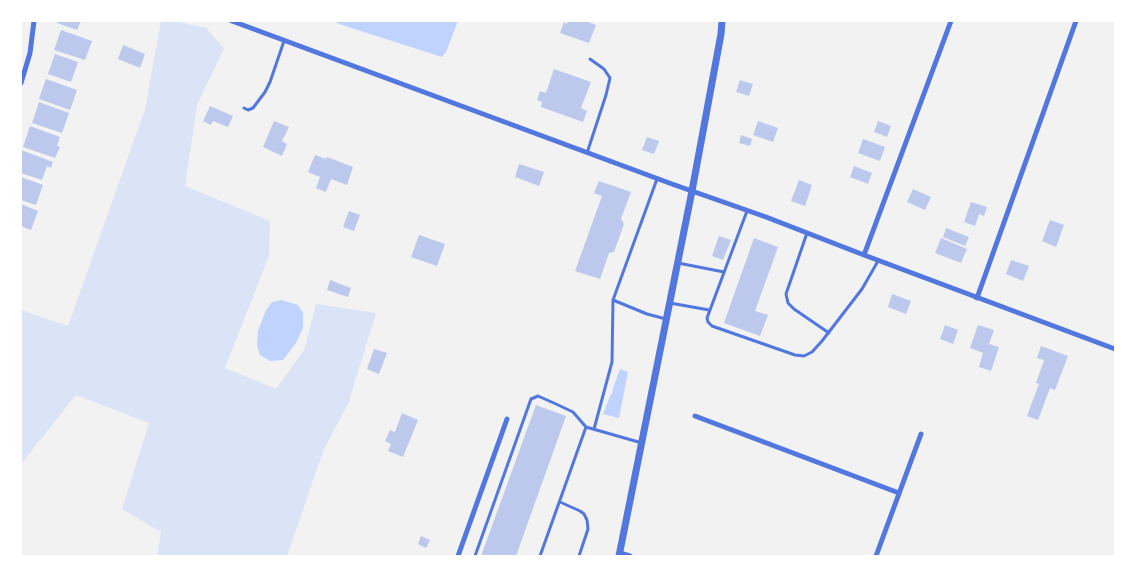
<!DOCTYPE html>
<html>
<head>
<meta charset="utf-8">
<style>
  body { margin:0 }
  #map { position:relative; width:1136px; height:577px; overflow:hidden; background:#f2f2f2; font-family:Merriweather,serif }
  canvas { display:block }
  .frame { position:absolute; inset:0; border:22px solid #fff; pointer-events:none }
</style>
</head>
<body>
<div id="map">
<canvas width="1136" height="577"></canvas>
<div class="frame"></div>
</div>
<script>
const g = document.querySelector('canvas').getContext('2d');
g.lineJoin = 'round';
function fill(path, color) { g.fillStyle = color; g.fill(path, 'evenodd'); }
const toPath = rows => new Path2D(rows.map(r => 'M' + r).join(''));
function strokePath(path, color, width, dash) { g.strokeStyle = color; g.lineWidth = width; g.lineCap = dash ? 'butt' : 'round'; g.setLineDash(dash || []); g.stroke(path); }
fill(toPath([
  [161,21,175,21,206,28,224,48,197,105,185,186,270,221,269,256,225,368,276,389,304,350,316,304,376,313,348,404,324,449,287,556,157,556,161,532,122,509,149,423,76,395,21,464,21,310,68,326,145,109]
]), '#dbe4f7');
fill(toPath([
  [335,21,458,21,446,52,442,57,339,24],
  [281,300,298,305,303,313,303,328,296,343,283,360,270,361,260,355,257,346,258,331,266,310,272,302],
  [620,369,628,372,619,418,603,414,611,394,612,394,613,391,612,391]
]), '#bfd3fe');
fill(toPath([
  [58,21,81,21,77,30,57,23],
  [568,21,586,21,596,25,589,43,560,33,564,22,567,24],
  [61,30,92,41,85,60,54,50],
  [123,45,145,54,140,68,118,59],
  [55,54,78,62,71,82,48,74],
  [554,69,591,82,581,108,587,111,583,122,541,107,542,102,537,100,540,91,546,93],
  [46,79,77,90,70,110,39,99],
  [740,80,753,84,749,96,736,92],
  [39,102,69,113,62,133,32,123],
  [210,106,233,116,228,127,213,121,211,125,203,121],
  [274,121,289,127,282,141,287,144,282,156,263,147],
  [758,121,778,128,773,142,753,135],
  [878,121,891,126,887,137,874,132],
  [30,126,60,137,57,146,60,147,55,158,23,147],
  [741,135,752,139,750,146,739,143],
  [647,137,659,141,654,154,642,150],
  [863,139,885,147,880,161,858,153],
  [21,150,53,162,51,168,47,166,42,180,21,173],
  [315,155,326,159,327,157,353,167,347,185,331,179,326,192,316,188,320,177,308,172],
  [519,164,544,172,539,186,515,177],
  [854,166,872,173,868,184,850,177],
  [21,177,43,185,36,205,21,200],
  [799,180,812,185,805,206,791,201],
  [599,181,631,192,621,219,624,224,614,252,609,253,600,279,575,271,602,196,594,193],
  [913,189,931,197,925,210,907,202],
  [971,202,987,207,984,216,979,214,975,226,964,222],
  [21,204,38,211,31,230,21,226],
  [349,211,360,215,354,231,343,227],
  [1050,220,1064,225,1056,247,1042,241],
  [946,228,969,237,965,246,943,237],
  [419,235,445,244,437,266,411,257],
  [719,236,731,240,723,260,712,256],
  [754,238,778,247,755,311,768,315,760,336,724,323],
  [941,238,967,249,961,263,935,253],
  [1011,260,1029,266,1023,281,1006,274],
  [330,280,351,288,348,297,327,290],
  [892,294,911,301,906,314,888,307],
  [945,325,958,330,953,344,940,339],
  [978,325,994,330,989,344,999,347,991,371,979,367,983,353,970,348],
  [1041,346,1068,356,1055,390,1050,388,1038,420,1027,416,1039,384,1036,383,1044,360,1037,358],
  [374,349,387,353,379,374,367,369],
  [536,405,566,416,516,556,481,556],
  [402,413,418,420,403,457,388,451,391,444,385,441,390,430,395,432],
  [421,536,430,540,426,548,418,544]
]), '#bdc9ec');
strokePath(toPath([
  [244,108,248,110,253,108,265,92,270,82,284,41],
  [587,153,606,95,610,78,604,69,590,59],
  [657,179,613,300,647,314,666,319],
  [747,211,707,318,708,322,712,326,795,355,804,356,812,352,822,341,862,289,878,261],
  [807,233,786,294,788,303,794,309,829,333],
  [678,263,724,272],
  [670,303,709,310],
  [594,429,612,362,613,300],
  [560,502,580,511,584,514,587,520,588,529,579,556],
  [475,556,531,399,538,396,556,404,573,412,586,427],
  [540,556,586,427,642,443]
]), '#5277de', 3);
strokePath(toPath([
  [232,21,672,184,766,217,864,255,1115,349],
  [21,83,30,53,34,21],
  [864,255,951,21],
  [977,298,1076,21],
  [695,416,899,493],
  [620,553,630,556],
  [458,556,507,419],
  [876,556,921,434]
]), '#5277de', 5);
strokePath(toPath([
  [619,556,692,191,721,34,722,21]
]), '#5277de', 7);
</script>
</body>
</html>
